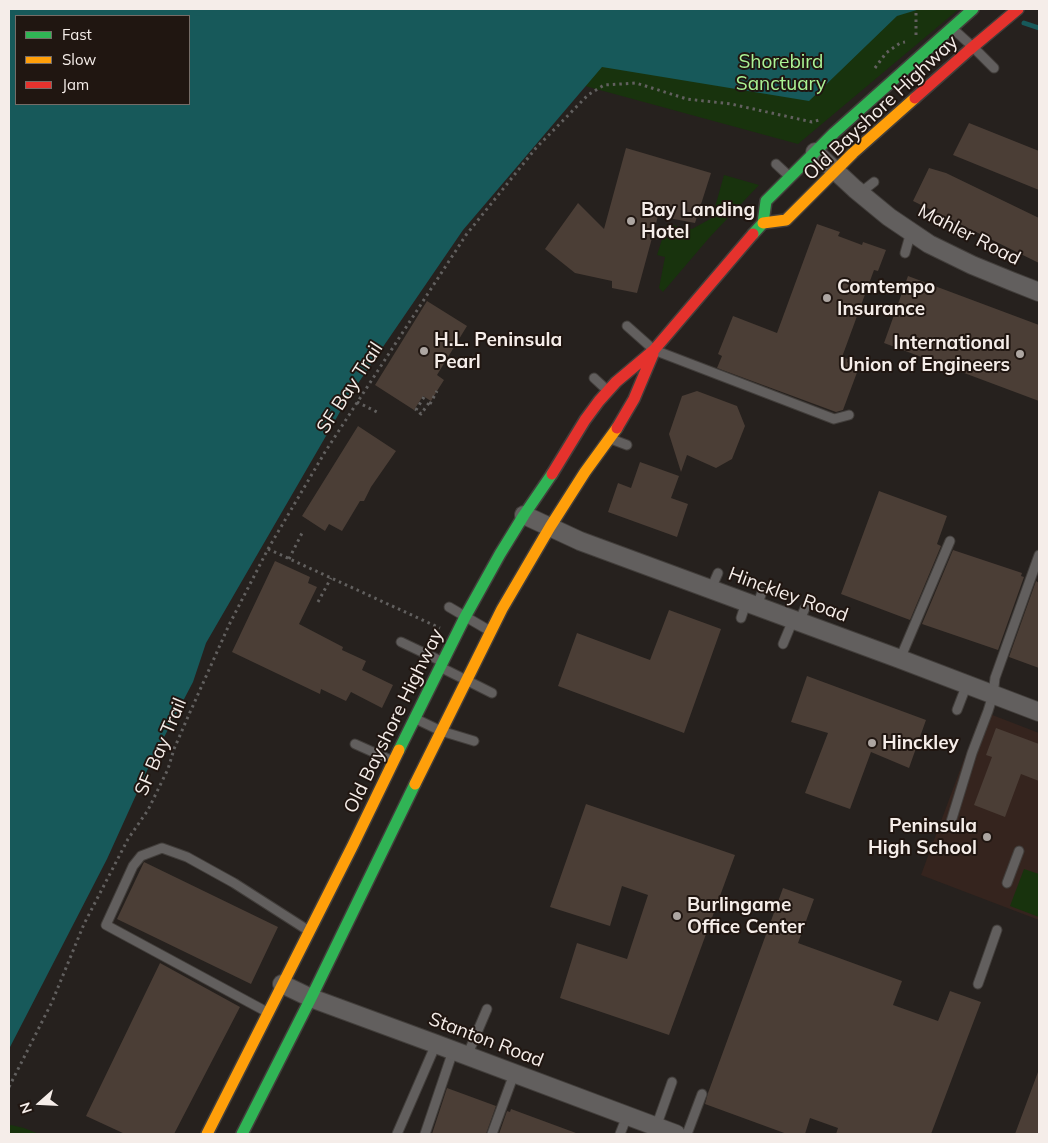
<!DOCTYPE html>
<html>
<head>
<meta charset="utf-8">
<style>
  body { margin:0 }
  #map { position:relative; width:1048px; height:1143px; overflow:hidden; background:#26211e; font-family:Mulish,sans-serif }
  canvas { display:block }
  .frame { position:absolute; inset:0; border:10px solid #f5ede9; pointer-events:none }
  .legend { position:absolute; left:15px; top:15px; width:175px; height:90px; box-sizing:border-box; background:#201611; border:1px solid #756c67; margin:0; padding:6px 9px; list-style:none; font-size:15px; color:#f5ede9 }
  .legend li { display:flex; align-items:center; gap:10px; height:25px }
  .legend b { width:25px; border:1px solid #756c67 }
  .north { position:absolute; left:15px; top:1078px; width:50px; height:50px; -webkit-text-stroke:4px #201611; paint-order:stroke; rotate:251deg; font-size:14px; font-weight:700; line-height:20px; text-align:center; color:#f5ede9 }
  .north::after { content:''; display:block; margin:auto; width:18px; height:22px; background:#f5ede9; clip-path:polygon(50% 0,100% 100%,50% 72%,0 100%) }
</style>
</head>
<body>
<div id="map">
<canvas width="1048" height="1143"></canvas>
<div class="frame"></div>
<ul class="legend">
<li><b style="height:6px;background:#30b455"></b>Fast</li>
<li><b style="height:6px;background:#ff9f0a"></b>Slow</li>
<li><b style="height:6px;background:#e5322d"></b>Jam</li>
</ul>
<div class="north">N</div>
</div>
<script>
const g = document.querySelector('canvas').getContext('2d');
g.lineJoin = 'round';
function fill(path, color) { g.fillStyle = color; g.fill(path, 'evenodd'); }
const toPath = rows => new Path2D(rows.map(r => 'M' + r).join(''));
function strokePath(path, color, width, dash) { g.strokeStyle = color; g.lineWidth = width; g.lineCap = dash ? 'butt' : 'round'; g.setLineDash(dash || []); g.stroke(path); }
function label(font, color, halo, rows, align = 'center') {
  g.font = font + ' Mulish,sans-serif'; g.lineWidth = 4; g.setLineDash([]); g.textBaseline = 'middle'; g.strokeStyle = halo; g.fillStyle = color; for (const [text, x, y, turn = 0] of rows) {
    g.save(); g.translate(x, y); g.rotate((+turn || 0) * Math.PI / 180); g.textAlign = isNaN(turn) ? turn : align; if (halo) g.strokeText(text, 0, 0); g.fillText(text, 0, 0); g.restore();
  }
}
fill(toPath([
  [982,711,1039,733,1039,920,921,875]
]), '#35241e');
fill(toPath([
  [603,9,959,9,798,144,585,86],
  [724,175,759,185,709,238,663,292,659,288,665,257,657,255,667,224,692,229,712,218],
  [1024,869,1039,874,1039,917,1010,906],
  [11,1125,24,1128,39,1134,9,1134,9,1126]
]), '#18330d');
fill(toPath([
  [9,9,920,9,897,16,809,101,602,67,463,230,348,398,206,643,193,682,151,762,107,859,9,1049],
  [16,16,189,16,189,104,16,104]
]), '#17595a');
strokePath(toPath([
  [1024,23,1039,28]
]), '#17595a', 5);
fill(toPath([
  [969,123,1039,151,1039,190,953,155],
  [626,148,711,173,695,223,658,216,637,293,612,288,612,281,575,273,545,249,578,203,604,229],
  [929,168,946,173,1039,218,1039,263,913,201],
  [817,224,840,232,838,236,862,245,863,242,886,250,878,271,874,270,842,357,848,359,847,362,859,367,843,410,836,412,717,368,722,356,718,354,733,316,777,333],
  [908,276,1039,325,1039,401,884,343],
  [427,301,467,326,437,375,444,380,437,391,431,401,423,396,414,410,375,385],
  [697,391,737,406,745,426,732,459,716,468,687,455,681,472,669,434,682,396],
  [358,426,396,451,371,487,364,501,360,501,342,531,329,524,325,531,302,516],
  [640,462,679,476,671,498,688,504,677,537,608,512,618,483,631,488],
  [879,491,947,516,937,544,941,546,910,620,841,594],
  [953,550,1022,573,1021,576,1024,577,998,650,922,624],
  [275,561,310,577,308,583,317,587,299,624,343,647,342,650,366,661,362,670,393,685,382,708,351,692,346,701,321,689,320,694,232,652],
  [1036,581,1039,583,1039,668,1009,657],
  [669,610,721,629,684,733,558,686,577,633,650,660],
  [807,676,926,720,909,768,871,752,850,809,805,793,828,733,791,722],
  [996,728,1039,744,1039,781,1021,774,1005,817,974,805,992,757,986,755],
  [586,804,735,855,669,1035,560,998,577,943,627,959,648,895,622,886,610,926,550,907],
  [144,862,278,927,251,984,117,919],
  [783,888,814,899,798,943,902,981,893,1005,938,1021,950,991,981,1002,931,1134,836,1134,838,1128,810,1118,805,1134,787,1134,705,1104,708,1093],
  [160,963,240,1007,174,1134,125,1134,86,1116],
  [1038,1072,1039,1073,1039,1134,1015,1134],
  [447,1088,496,1106,486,1134,432,1134],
  [511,1109,576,1133,576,1134,499,1134,507,1111,510,1112]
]), '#4b3e36');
const lane = toPath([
  [952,28,973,47,994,68],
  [776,164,790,177],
  [860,193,874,182],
  [905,253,911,232],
  [627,326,654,350,834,419,849,415],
  [594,378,607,390],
  [611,439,627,445],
  [711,589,718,573],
  [757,606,762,592],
  [449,607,490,631],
  [741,618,746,603],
  [799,622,805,608],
  [401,642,441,661],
  [783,644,793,620],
  [900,659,950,541],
  [440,667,492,693],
  [957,710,967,684],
  [414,718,441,731,474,741],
  [355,744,393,761],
  [950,825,972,753,988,711,993,695,995,678,1039,555],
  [1007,883,1019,851],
  [978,984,997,930],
  [267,1012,106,925,133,866,141,856,162,848,187,857,234,883,309,931],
  [467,1056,487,1009],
  [656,1127,672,1082],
  [397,1134,436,1044],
  [425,1134,453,1051],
  [492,1134,514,1074],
  [620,1134,627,1116],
  [687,1134,702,1094]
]);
const street = toPath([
  [815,152,855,189,889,217,929,244,972,265,1011,281,1039,292],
  [524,515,580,541,900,659,1039,712],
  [282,984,311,998,436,1044,676,1134]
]);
const fast = toPath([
  [753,234,763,223,766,201,834,133,973,9],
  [399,750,465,617,500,554,524,515,552,474],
  [242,1134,311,998,415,784]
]);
const slow = toPath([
  [763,223,786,220,853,153,915,98],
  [415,784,502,609,550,527,585,472,617,428],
  [207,1134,353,845,399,750]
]);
const jam = toPath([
  [915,98,968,51,1018,9],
  [617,428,634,399,653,354],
  [552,474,585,420,599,401,616,382,654,350,753,234]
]);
strokePath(lane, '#423e3b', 11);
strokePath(street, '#423e3b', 20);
strokePath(fast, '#423e3b', 14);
strokePath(slow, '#423e3b', 14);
strokePath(jam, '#423e3b', 14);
strokePath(toPath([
  [916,35,916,9],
  [875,68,886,53,900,43,905,42],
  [424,397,416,410,421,414,429,403,431,404],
  [357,402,379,413],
  [430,404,437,391],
  [268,549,440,628],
  [289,559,302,533],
  [318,602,331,578],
  [9,1087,52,1002,84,924,128,839,148,810,168,769,174,749,187,719,229,625,268,549,325,452,466,235,536,148,588,95,604,85,636,83,687,99,731,104,812,122,819,120]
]), '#62605f', 3, [2.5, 4]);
strokePath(lane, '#625f5e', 9);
strokePath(street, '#625f5e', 18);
strokePath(fast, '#30b455', 11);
strokePath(slow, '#ff9f0a', 11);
strokePath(jam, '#e5322d', 11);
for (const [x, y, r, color] of [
  [631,221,5,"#ada6a2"],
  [827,298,5,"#ada6a2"],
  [424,351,5,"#ada6a2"],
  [1020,354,5,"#ada6a2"],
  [872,743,5,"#ada6a2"],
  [987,837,5,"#ada6a2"],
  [677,916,5,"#ada6a2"]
]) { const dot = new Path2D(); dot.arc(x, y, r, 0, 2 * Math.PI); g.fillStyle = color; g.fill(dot); strokePath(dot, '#201611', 2); }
label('19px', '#abf395', '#201611', [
  ["Shorebird",781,62],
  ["Sanctuary",781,84]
]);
label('19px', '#f5ede9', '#201611', [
  ["Old Bayshore Highway",881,108,-43],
  ["Mahler Road",969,235,27],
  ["SF Bay Trail",350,388,-57],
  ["Hinckley Road",788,595,20],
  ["Old Bayshore Highway",394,721,-64],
  ["SF Bay Trail",161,747,-67],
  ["Stanton Road",486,1040,21]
]);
label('bold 19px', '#f5ede9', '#201611', [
  ["Bay Landing",641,210],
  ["Hotel",641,232],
  ["Comtempo",837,287],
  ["Insurance",837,309],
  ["H.L. Peninsula",434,340],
  ["Pearl",434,362],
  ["International",1010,343,"right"],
  ["Union of Engineers",1010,365,"right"],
  ["Hinckley",882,743],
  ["Peninsula",977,826,"right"],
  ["High School",977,848,"right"],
  ["Burlingame",687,905],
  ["Office Center",687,927]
], 'left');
</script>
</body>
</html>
